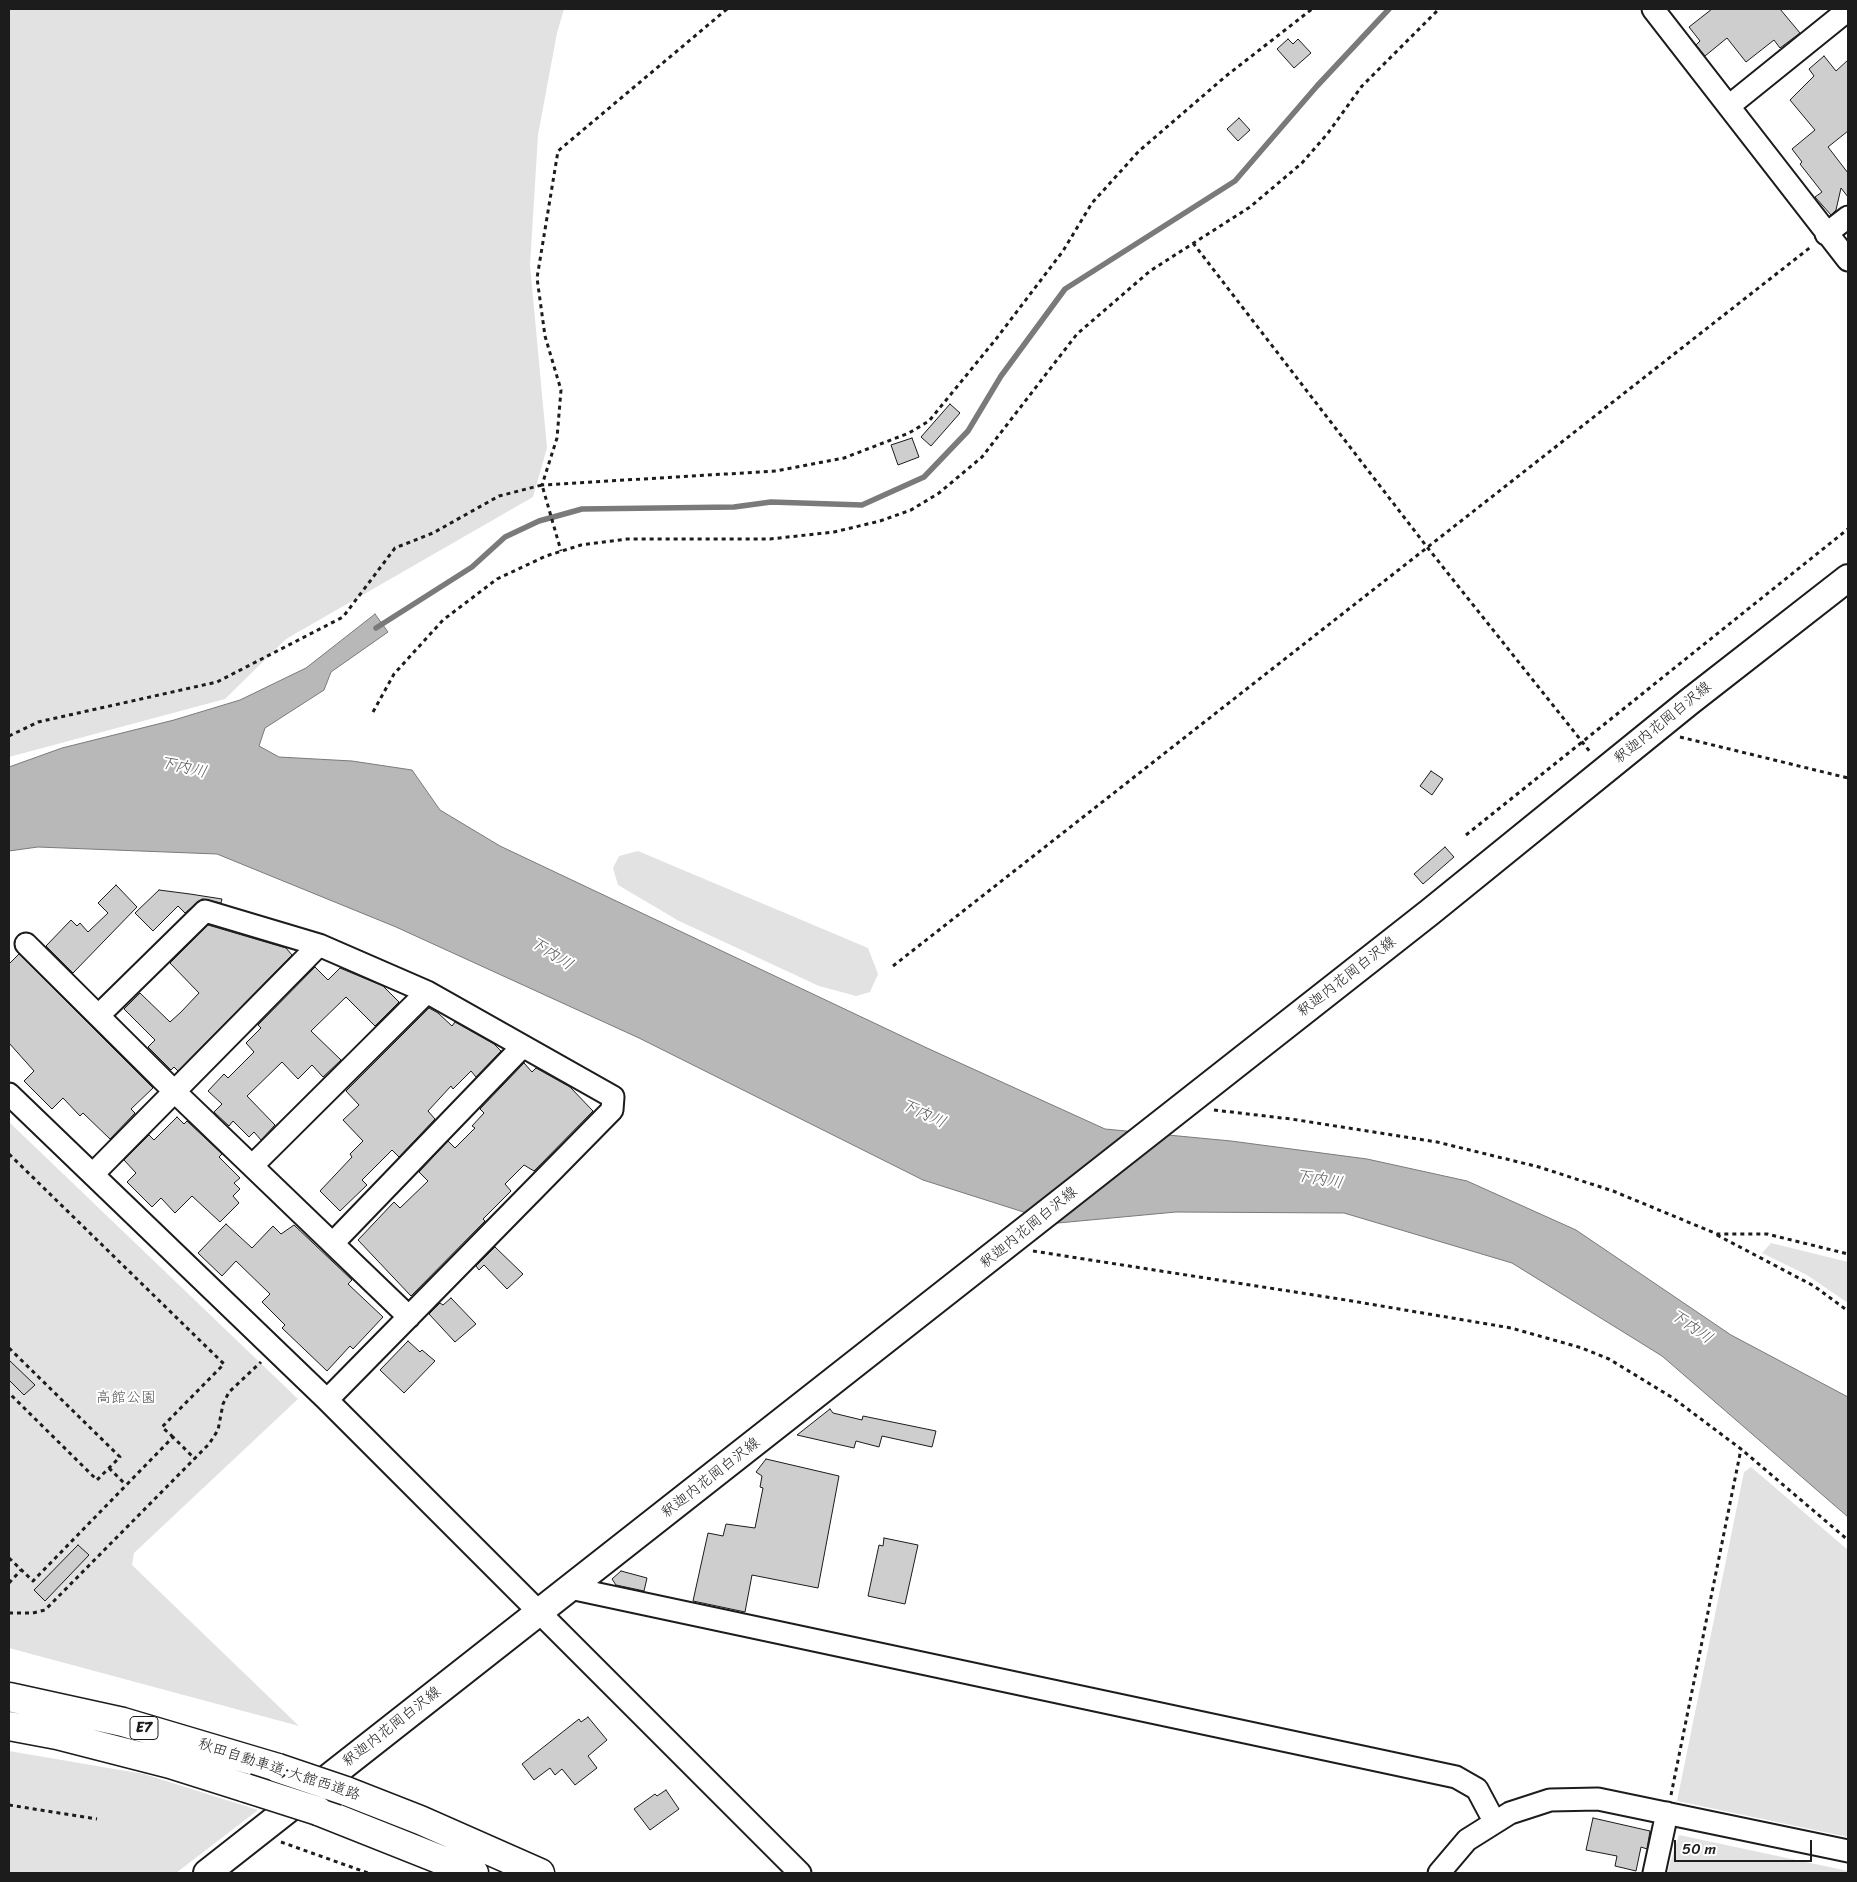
<!DOCTYPE html>
<html>
<head>
<meta charset="utf-8">
<style>
  body { margin:0 }
  #map { position:relative; width:1857px; height:1882px; overflow:hidden; background:#fff; font-family:Sriracha,sans-serif }
  canvas { display:block }
  .frame { position:absolute; inset:0; border:10px solid #1c1c1c; pointer-events:none }
  .scale { position:absolute; left:1674px; top:1840px; width:138px; height:22px; box-sizing:border-box; border:2px solid #1c1c1c; border-top:0; padding-left:6px; font-size:15px; line-height:18px; white-space:nowrap; color:#1c1c1c; -webkit-text-stroke:4px #fff; paint-order:stroke }
</style>
</head>
<body>
<div id="map">
<canvas width="1857" height="1882"></canvas>
<div class="frame"></div>
<div class="scale">50 m</div>
</div>
<script>
const g = document.querySelector('canvas').getContext('2d');
g.lineJoin = 'round';
function fill(path, color) { g.fillStyle = color; g.fill(path, 'evenodd'); }
const toPath = rows => new Path2D(rows.map(r => 'M' + r).join(''));
function strokePath(path, color, width, dash) { g.strokeStyle = color; g.lineWidth = width; g.lineCap = dash ? 'butt' : 'round'; g.setLineDash(dash || []); g.stroke(path); }
function label(font, color, halo, rows, align = 'center') {
  g.font = font + ' Sriracha,"Klee One",sans-serif'; g.lineWidth = 4; g.setLineDash([]); g.textBaseline = 'middle'; g.strokeStyle = halo; g.fillStyle = color; for (const [text, x, y, turn = 0] of rows) {
    g.save(); g.translate(x, y); g.rotate((+turn || 0) * Math.PI / 180); g.textAlign = isNaN(turn) ? turn : align; if (halo) g.strokeText(text, 0, 0); g.fillText(text, 0, 0); g.restore();
  }
}
fill(toPath([
  [9,9,564,9,557,33,538,135,530,265,547,448,533,497,286,639,225,699,9,757],
  [638,851,868,948,878,974,870,992,856,996,819,986,679,921,618,885,613,868,619,856],
  [9,1122,298,1399,134,1553,132,1565,299,1726,9,1648],
  [1771,1243,1848,1262,1848,1303,1807,1275,1762,1253],
  [1751,1467,1848,1550,1848,1837,1677,1801,1744,1472],
  [9,1751,144,1774,258,1810,176,1873,9,1873],
  [1679,1835,1848,1871,1848,1873,1667,1873]
]), '#e2e2e2');
const water = toPath([
  [375,614,388,632,331,672,324,690,265,728,259,746,279,757,352,761,412,770,440,810,500,846,927,1048,1105,1129,1231,1141,1367,1159,1467,1181,1576,1230,1731,1335,1848,1397,1848,1517,1662,1356,1512,1263,1344,1213,1176,1212,1058,1223,923,1180,639,1038,396,927,217,854,38,847,9,851,9,767,62,748,174,720,240,700,306,668,375,614]
]);
fill(water, '#b8b8b8');
strokePath(water, '#7a7a7a', 1);
strokePath(toPath([
  [376,628,472,567,505,537,539,521,582,509,734,507,771,502,862,505,924,477,968,431,1001,376,1065,289,1235,181,1317,86,1389,9]
]), '#7a7a7a', 5.5);
const building = toPath([
  [1712,9,1780,9,1800,33,1780,48,1774,40,1746,62,1727,38,1705,56,1696,45,1700,41,1689,27,1712,9],
  [1288,39,1293,44,1298,39,1311,53,1294,68,1277,49,1288,39],
  [1824,56,1836,71,1848,60,1848,131,1828,147,1848,173,1848,197,1841,188,1836,210,1831,215,1815,197,1822,192,1800,164,1802,162,1792,149,1815,130,1790,100,1814,76,1809,69,1824,56],
  [1239,118,1250,130,1238,141,1227,129,1239,118],
  [950,404,960,413,931,446,921,437,950,404],
  [912,438,919,457,898,465,891,445,912,438],
  [1431,771,1443,779,1432,795,1420,786,1431,771],
  [1445,847,1454,857,1423,884,1414,874,1445,847],
  [116,885,137,907,73,973,46,946,71,920,77,926,80,923,88,932,108,913,98,903,116,885],
  [159,890,190,894,222,899,221,903,202,899,185,913,178,906,153,931,135,913,159,890],
  [208,925,286,948,292,955,178,1071,174,1067,171,1070,148,1047,155,1040,124,1009,140,993,170,1022,181,1012,199,993,170,963,208,925],
  [19,954,153,1088,131,1109,135,1113,110,1139,83,1113,80,1116,63,1098,52,1109,24,1081,34,1071,9,1043,9,964,19,954],
  [315,967,328,980,340,968,383,986,399,1002,375,1026,346,997,311,1031,341,1060,323,1077,312,1065,298,1079,282,1062,247,1096,275,1125,261,1140,254,1132,249,1137,233,1121,229,1126,214,1112,222,1104,208,1091,224,1074,228,1078,254,1052,246,1043,261,1028,258,1025,315,967],
  [429,1008,438,1013,452,1026,455,1022,494,1044,501,1051,476,1077,471,1071,453,1089,451,1086,428,1111,435,1119,399,1157,392,1150,362,1180,367,1185,340,1211,320,1191,352,1157,350,1154,363,1141,343,1120,359,1105,346,1091,429,1008],
  [524,1063,532,1072,536,1068,570,1087,593,1111,534,1171,524,1165,505,1184,511,1191,483,1219,485,1221,411,1296,358,1240,394,1202,400,1208,428,1181,419,1172,448,1141,455,1148,475,1128,472,1126,484,1113,480,1109,524,1063],
  [177,1117,184,1124,187,1121,222,1154,219,1157,240,1178,234,1183,240,1189,233,1196,239,1203,220,1222,192,1196,175,1213,161,1198,152,1207,127,1182,136,1173,124,1160,149,1135,154,1140,177,1117],
  [226,1224,252,1248,273,1226,281,1234,294,1225,352,1280,348,1284,383,1317,353,1349,350,1346,327,1371,282,1328,285,1325,262,1302,270,1294,236,1261,222,1276,198,1253,226,1224],
  [495,1247,523,1274,507,1289,484,1265,479,1270,476,1266,495,1247],
  [451,1298,476,1324,455,1342,429,1314,440,1303,443,1305,451,1298],
  [408,1341,420,1352,422,1350,435,1361,404,1393,380,1370,408,1341],
  [9,1360,35,1385,24,1395,9,1380,9,1360],
  [830,1409,833,1413,862,1420,863,1416,936,1431,932,1447,882,1436,879,1447,856,1441,854,1448,797,1435,830,1409],
  [766,1459,839,1476,818,1588,752,1575,745,1612,693,1601,708,1533,723,1536,726,1524,755,1528,763,1488,760,1487,762,1476,756,1472,766,1459],
  [884,1538,918,1545,905,1604,868,1596,879,1545,883,1546,884,1538],
  [78,1545,89,1555,45,1601,34,1590,78,1545],
  [621,1571,647,1578,644,1591,616,1585,612,1579,621,1571],
  [588,1717,607,1740,588,1756,597,1768,575,1785,562,1769,555,1775,550,1768,534,1780,522,1764,579,1719,581,1722,588,1717],
  [666,1790,679,1809,650,1830,634,1809,655,1794,657,1796,666,1790],
  [1593,1818,1650,1831,1647,1849,1641,1847,1636,1871,1615,1866,1617,1856,1586,1850,1593,1818]
]);
fill(building, '#cecece');
strokePath(building, '#1c1c1c', 1);
const minor = toPath([
  [1653,9,1848,260],
  [1729,106,1848,10],
  [1826,234,1848,217],
  [26,944,175,1092,409,1317],
  [99,1015,205,911,319,945,427,992,613,1097,612,1110,327,1400],
  [9,1094,327,1400,800,1873],
  [252,1166,427,992],
  [94,1173,319,945],
  [333,1243,523,1046],
  [570,1588,1456,1777,1477,1789,1494,1821],
  [1439,1873,1467,1840,1510,1813,1550,1800,1598,1799,1848,1851],
  [1654,1873,1667,1813]
]);
const major = toPath([
  [207,1873,1430,912,1689,702,1848,578]
]);
const highway = toPath([
  [9,1697,123,1722,278,1768],
  [9,1726,57,1735,170,1764,246,1788],
  [346,1791,420,1820,540,1873],
  [318,1811,474,1873]
]);
strokePath(minor, '#1c1c1c', 25);
strokePath(major, '#1c1c1c', 30);
strokePath(highway, '#1c1c1c', 31);
strokePath(toPath([
  [727,9,558,151,537,278,545,336,561,390,557,438,542,485,776,471,844,458,909,433,929,421,996,339,1063,251,1092,203,1139,151,1226,76,1312,9],
  [1193,243,1427,547,1591,753],
  [373,712,394,674,443,620,497,579,546,556,581,545,627,539,770,539,834,532,880,521,911,510,939,493,982,457,1077,334,1150,271,1250,207,1302,163,1328,133,1362,86,1439,9],
  [9,736,38,722,217,682,343,617,395,548,433,533,499,496,542,485,561,551],
  [1680,737,1848,778],
  [1466,835,1848,529],
  [893,966,1812,246],
  [1214,1110,1291,1119,1437,1142,1539,1167,1613,1191,1717,1234,1767,1234,1848,1254],
  [9,1154,224,1364,162,1427,173,1437],
  [1717,1235,1814,1286,1848,1311],
  [1033,1251,1346,1300,1511,1328,1582,1348,1609,1359,1673,1398,1741,1449,1848,1540],
  [9,1348,120,1457,97,1480,9,1393],
  [109,1468,126,1485],
  [9,1558,33,1581,173,1437,195,1459],
  [9,1583,21,1570],
  [9,1613,33,1613,45,1610,209,1444,218,1430,223,1404,229,1392,261,1362],
  [1671,1795,1741,1449],
  [9,1805,97,1819],
  [281,1842,368,1873]
]), '#1c1c1c', 3, [4, 4]);
strokePath(minor, '#fff', 21);
strokePath(major, '#fff', 26);
strokePath(highway, '#fff', 28);
const highwayBridge = toPath([
  [278,1768,346,1791],
  [246,1788,318,1811]
]);
strokePath(highwayBridge, '#1c1c1c', 31, []);
strokePath(highwayBridge, '#fff', 28);
for (const [x, y, w] of [
  [144,1728,28]
]) { const box = new Path2D(); box.roundRect(x - w / 2, y - 11.5, w, 23, 4); g.fillStyle = '#fff'; g.fill(box); strokePath(box, '#1c1c1c', 1); }
label('bold 14px', '#1c1c1c', null, [
  ["E7",144,1728]
]);
label('15px', '#1c1c1c', '#fff', [
  ["釈迦内花岡白沢線",1663,723,-39],
  ["釈迦内花岡白沢線",1347,977,-38],
  ["釈迦内花岡白沢線",1029,1228,-39],
  ["釈迦内花岡白沢線",711,1478,-38],
  ["釈迦内花岡白沢線",392,1727,-38],
  ["秋田自動車道;大館西道路",279,1770,18]
]);
label('15px', '#575757', '#fff', [
  ["高館公園",126,1398]
]);
label('italic 16px', '#5a5a5a', '#fff', [
  ["下内川",183,768,13],
  ["下内川",551,954,33],
  ["下内川",923,1114,25],
  ["下内川",1319,1180,10],
  ["下内川",1691,1327,35]
]);
</script>
</body>
</html>
